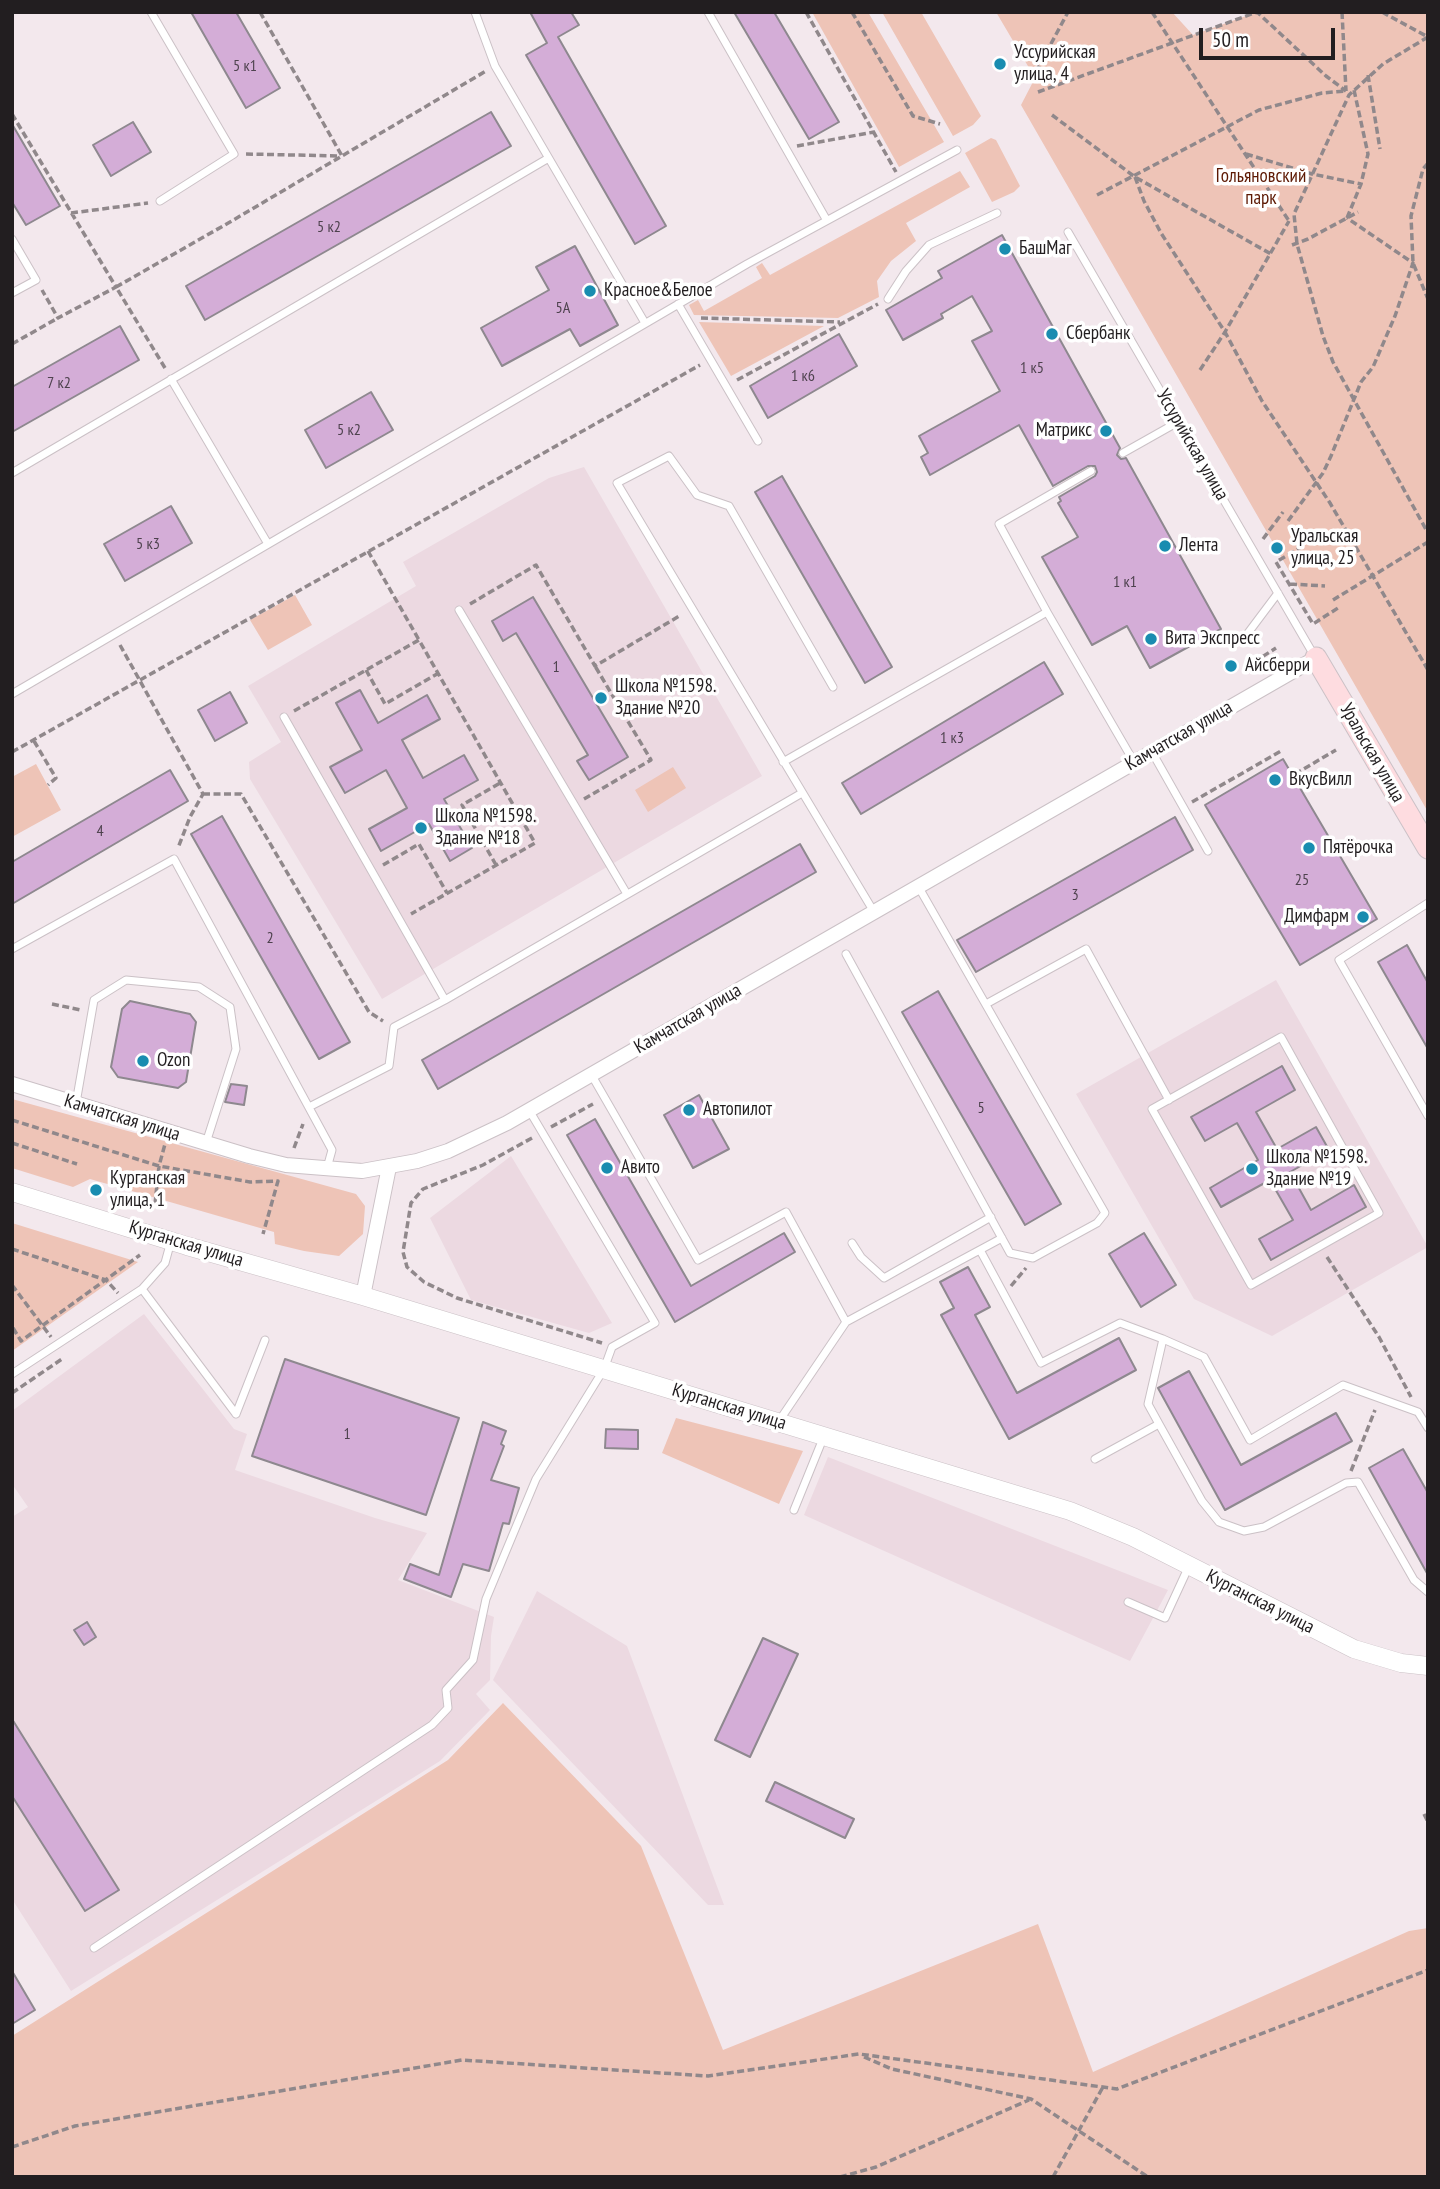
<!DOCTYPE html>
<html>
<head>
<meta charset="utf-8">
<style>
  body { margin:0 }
  #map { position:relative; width:1440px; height:2189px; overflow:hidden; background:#f3e8ed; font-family:"PT Sans Narrow",sans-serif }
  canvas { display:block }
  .frame { position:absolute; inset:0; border:14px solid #221e20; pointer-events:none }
  .scale { position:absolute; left:1199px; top:28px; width:136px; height:32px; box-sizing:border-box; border:4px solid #221e20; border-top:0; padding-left:9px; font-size:21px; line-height:24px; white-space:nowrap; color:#221e20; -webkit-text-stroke:5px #fff; paint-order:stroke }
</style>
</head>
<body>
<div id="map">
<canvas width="1440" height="2189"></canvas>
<div class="frame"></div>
<div class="scale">50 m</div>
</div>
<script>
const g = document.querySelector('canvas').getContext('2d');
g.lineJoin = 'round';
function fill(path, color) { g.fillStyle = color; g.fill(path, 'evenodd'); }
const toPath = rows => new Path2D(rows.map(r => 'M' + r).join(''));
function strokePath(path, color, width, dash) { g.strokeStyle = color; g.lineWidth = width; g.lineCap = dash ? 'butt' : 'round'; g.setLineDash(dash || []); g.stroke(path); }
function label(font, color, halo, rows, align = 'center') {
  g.font = font + ' "PT Sans Narrow",sans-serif'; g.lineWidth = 7; g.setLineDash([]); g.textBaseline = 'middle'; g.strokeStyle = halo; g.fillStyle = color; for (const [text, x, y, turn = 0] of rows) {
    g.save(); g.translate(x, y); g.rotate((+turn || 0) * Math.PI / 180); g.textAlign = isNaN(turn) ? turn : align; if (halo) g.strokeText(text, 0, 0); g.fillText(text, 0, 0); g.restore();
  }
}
fill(toPath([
  [584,467,762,776,382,999,250,779,249,762,281,742,248,686,416,586,403,562,549,478],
  [1276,980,1428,1247,1272,1336,1194,1299,1076,1094],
  [511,1156,612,1323,589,1333,471,1300,430,1218],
  [144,1314,234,1429,247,1434,235,1470,375,1518,427,1533,398,1580,494,1617,491,1636,490,1680,476,1694,490,1710,440,1761,71,1991,12,1899,12,1517,28,1507,12,1484,12,1411],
  [828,1457,1168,1590,1130,1661,804,1515],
  [537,1591,627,1646,724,1905,708,1905,493,1680]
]), '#ecd9e1');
fill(toPath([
  [812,12,868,12,944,142,899,167],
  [882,12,921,12,981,116,973,125,953,136],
  [996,12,1172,12,1193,35,1257,12,1428,12,1428,812,1021,105,1035,78],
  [991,138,996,140,1020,186,1014,192,992,202,965,153],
  [960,171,970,187,906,223,916,241,891,261,877,281,879,297,838,318,694,315,689,305,698,300,704,311,762,278,756,267,762,263,770,275],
  [699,322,824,326,731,376],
  [295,595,312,625,268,650,250,620],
  [36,764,61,810,12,837,12,777],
  [673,767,686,788,648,812,635,790],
  [12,1099,356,1194,365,1206,363,1234,339,1256,304,1251,275,1244,274,1232,90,1179,73,1187,12,1168],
  [12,1223,138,1262,12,1351],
  [676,1418,803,1451,779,1504,662,1453],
  [503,1703,641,1846,723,2050,1038,1924,1093,2072,1409,1931,1428,1928,1428,2177,12,2177,12,2036,448,1760]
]), '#eec4b7');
const building = toPath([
  [191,12,236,12,280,88,246,108,191,12],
  [530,12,571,12,579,25,558,37,666,226,635,244,526,55,547,43,530,12],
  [734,12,774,12,839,122,809,139,734,12],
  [491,112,511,146,205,320,186,286,491,112],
  [133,122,151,152,111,176,93,145,133,122],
  [12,124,60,206,26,225,12,202,12,124],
  [1002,235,1120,448,1117,455,1121,459,1126,458,1221,629,1150,668,1127,626,1092,645,1042,557,1078,537,1058,503,1061,501,1059,497,1095,476,1097,472,1095,466,1088,466,1053,486,1019,425,930,475,921,457,928,453,919,436,1000,391,972,341,992,331,972,296,941,314,943,318,903,340,886,310,942,278,938,271,1002,235],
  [575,246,618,325,580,346,570,329,502,366,481,328,549,290,536,267,575,246],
  [120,326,139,360,12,432,12,387,120,326],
  [839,334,857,366,768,418,750,386,839,334],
  [371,392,393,430,326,468,305,430,371,392],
  [782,476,892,667,865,683,755,492,782,476],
  [171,506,192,543,125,581,104,544,171,506],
  [533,597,628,757,589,780,577,761,588,755,516,633,503,641,492,621,533,597],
  [1044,662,1063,694,861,814,842,783,1044,662],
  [360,690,378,723,427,695,440,719,402,740,423,778,464,755,478,780,444,799,472,848,450,861,429,824,381,851,369,829,407,808,386,770,345,793,330,767,362,750,336,703,360,690],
  [230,692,247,723,215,741,198,710,230,692],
  [1283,759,1377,919,1300,965,1205,805,1283,759],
  [170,770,188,801,12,904,12,862,170,770],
  [222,816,350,1042,319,1059,191,834,222,816],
  [1175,817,1193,850,976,972,957,940,1175,817],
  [800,844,816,872,438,1089,422,1060,800,844],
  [1407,945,1428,983,1428,1049,1378,962,1407,945],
  [938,991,1061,1204,1025,1225,902,1012,938,991],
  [130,1001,190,1014,196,1022,186,1082,178,1088,118,1077,111,1067,122,1009,130,1001],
  [1282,1066,1295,1090,1256,1112,1277,1149,1316,1127,1329,1150,1290,1172,1311,1210,1354,1185,1366,1207,1271,1260,1259,1239,1293,1220,1270,1180,1221,1207,1210,1188,1258,1160,1237,1123,1205,1141,1191,1117,1282,1066],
  [231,1084,247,1086,244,1105,225,1102,231,1084],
  [699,1095,729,1149,693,1168,664,1115,699,1095],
  [595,1119,691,1286,784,1233,795,1252,675,1322,567,1135,595,1119],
  [1144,1233,1176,1285,1141,1307,1109,1254,1144,1233],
  [968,1267,990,1307,975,1315,1017,1393,1119,1338,1136,1370,1009,1439,941,1315,954,1308,940,1282,968,1267],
  [285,1359,459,1418,426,1515,252,1456,285,1359],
  [1189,1371,1241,1465,1336,1413,1352,1441,1225,1510,1158,1388,1189,1371],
  [483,1422,506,1431,501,1444,504,1446,491,1480,519,1488,509,1524,503,1523,489,1571,463,1564,451,1597,404,1579,410,1564,439,1575,483,1422],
  [606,1429,638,1430,638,1449,605,1448,606,1429],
  [1403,1449,1428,1493,1428,1575,1369,1468,1403,1449],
  [87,1622,96,1637,84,1645,74,1630,87,1622],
  [763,1638,798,1654,750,1757,715,1740,763,1638],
  [12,1719,119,1890,85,1911,12,1796,12,1719],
  [775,1782,854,1819,845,1838,766,1801,775,1782],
  [12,1971,35,2010,12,2024,12,1971]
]);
fill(building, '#d4add7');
strokePath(building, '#8e888f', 2);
const service = toPath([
  [151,12,234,154,160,201],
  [475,12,495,66,645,323],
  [708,12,826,219],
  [1068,232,1315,657],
  [12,239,36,280,12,293],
  [888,299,906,271,929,245,997,213],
  [678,304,758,441],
  [171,379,268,544],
  [1123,453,1178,422],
  [12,473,547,159],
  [459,610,627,894],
  [1047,612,999,524,1091,471],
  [1242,641,1278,593],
  [833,687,729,506,697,495,669,456,617,483,874,912],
  [12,694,747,264,957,150],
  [284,717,445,1000],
  [1152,752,1208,851],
  [783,762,1047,612,1134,762],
  [1428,903,1339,960,1428,1116],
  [12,949,174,859,332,1150,327,1168],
  [846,954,1010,1253,1033,1258,1097,1223,1105,1213,918,886],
  [986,1004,1086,949,1169,1100],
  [1281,1037,1379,1213,1251,1285,1152,1109,1281,1037],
  [591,1074,698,1260,786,1212,846,1322],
  [76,1103,94,1000,126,980,199,987,230,1007,236,1049,206,1143],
  [309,1107,389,1066,394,1027,445,1000,802,793],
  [852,1243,861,1257,884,1278,991,1217],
  [980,1250,1041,1363,1120,1323,1163,1339,1204,1357,1250,1440,1343,1385,1418,1412,1428,1428],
  [142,1289,236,1414],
  [12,1374,142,1289,165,1263,171,1241],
  [236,1414,265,1340],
  [779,1421,846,1322,1002,1238],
  [1159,1424,1148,1404,1163,1339],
  [1095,1459,1159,1424,1202,1501,1219,1522,1244,1531,1264,1527,1346,1483,1358,1482,1414,1580,1428,1592],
  [794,1510,824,1436],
  [1128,1602,1165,1618,1189,1566],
  [94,1948,432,1725,448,1708,446,1690,473,1660,486,1599,536,1479,604,1369,612,1347,655,1323,529,1110]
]);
const minor = toPath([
  [12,1084,249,1156,286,1165,362,1171,417,1161,448,1151,507,1123,1316,658],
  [363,1296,389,1167]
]);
const tertiary = toPath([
  [12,1192,187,1246,363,1296,1070,1511,1133,1537,1354,1649,1401,1663,1428,1666]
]);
const secondary = toPath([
  [1316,658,1428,848]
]);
strokePath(service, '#cbc1c6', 9);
strokePath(minor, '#cbc1c6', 16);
strokePath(tertiary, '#cbc1c6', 19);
strokePath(secondary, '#cbc1c6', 23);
strokePath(toPath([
  [260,12,342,156],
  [806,12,896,172],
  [852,12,913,116,940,124],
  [1152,12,1289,221],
  [1342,12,1346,91],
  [1382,12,1428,37],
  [1428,37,1383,64,1349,95,1294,214,1297,244,1323,336,1333,362,1428,533],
  [1368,75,1380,149],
  [1031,81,1068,12],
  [1038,92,1257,12,1326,76,1346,91],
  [12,114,116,287,58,318,42,290],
  [1052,115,1135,177,1271,254],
  [797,146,874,132],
  [246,154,340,156],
  [1246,154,1312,174,1361,184],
  [1428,163,1423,169,1411,216,1413,263,1428,299],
  [1135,177,1144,201,1161,233,1225,332,1262,401,1330,503,1428,670],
  [1097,195,1259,110,1322,93,1345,91],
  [71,213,148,203],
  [1347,218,1361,184,1368,154,1354,90],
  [1292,245,1308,239,1358,212],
  [701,318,840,322],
  [12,344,58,318],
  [165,368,116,287,230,222,486,71],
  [1200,370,1225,332,1289,221],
  [737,380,878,304],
  [1288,521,1323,473,1331,456,1361,382,1373,367,1395,316,1413,263,1347,218],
  [1263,539,1283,512],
  [1303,546,1276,562,1313,624,1338,608],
  [368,551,419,640],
  [1290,584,1325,586],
  [1333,600,1428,542],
  [470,604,536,565,595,666,681,615],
  [120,645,203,794,190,817,178,848],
  [1254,662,1276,648],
  [366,670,385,704,437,674],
  [294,711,419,640,535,843,411,914],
  [34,741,56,778,48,785],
  [12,752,700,365],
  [1295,774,1336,750],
  [203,794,241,794,369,1012,383,1021],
  [584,799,651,760,595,666],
  [1192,802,1281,751],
  [383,865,419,844,447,893],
  [496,865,462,805,500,783],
  [52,1004,81,1010],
  [12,1120,159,1166,250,1182,278,1181,263,1234],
  [551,1127,593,1104],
  [532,1138,483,1165,423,1189,411,1203,403,1252,407,1267,424,1282,457,1298,602,1343],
  [12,1143,77,1164],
  [294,1148,303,1124],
  [155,1204,159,1166,165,1144],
  [12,1249,106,1280,118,1293],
  [1327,1257,1379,1337,1411,1397],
  [12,1285,51,1337],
  [1011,1286,1026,1268],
  [13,1328,21,1341,140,1255],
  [12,1393,62,1359],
  [1351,1471,1375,1410],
  [1424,1814,1428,1822],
  [864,2057,892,2069,1031,2099,1148,2177],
  [12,2147,75,2126,462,2060,708,2076,859,2054,1117,2089,1428,1970],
  [840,2177,876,2167,1029,2100],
  [1053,2177,1103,2087]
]), '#90888b', 3.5, [7, 3.5]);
strokePath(service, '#fff', 7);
strokePath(minor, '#fff', 14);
strokePath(tertiary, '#fff', 18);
strokePath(secondary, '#fedce0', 21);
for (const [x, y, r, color] of [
  [1000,64,7,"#198cb0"],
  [1005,249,7,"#198cb0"],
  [590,291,7,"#198cb0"],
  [1052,334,7,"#198cb0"],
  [1106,431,7,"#198cb0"],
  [1165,546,7,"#198cb0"],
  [1277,548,7,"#198cb0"],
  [1151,639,7,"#198cb0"],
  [1231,666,7,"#198cb0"],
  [601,698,7,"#198cb0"],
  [1275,780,7,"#198cb0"],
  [421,828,7,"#198cb0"],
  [1309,848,7,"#198cb0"],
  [1363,917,7,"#198cb0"],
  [143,1061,7,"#198cb0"],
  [689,1110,7,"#198cb0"],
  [607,1168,7,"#198cb0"],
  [1252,1169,7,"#198cb0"],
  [96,1190,7,"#198cb0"]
]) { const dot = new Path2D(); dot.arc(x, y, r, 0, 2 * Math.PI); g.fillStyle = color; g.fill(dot); strokePath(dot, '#fff', 2.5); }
label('16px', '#4e424e', null, [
  ["5 к1",245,66],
  ["5 к2",329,227],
  ["5А",563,308],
  ["1 к5",1032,368],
  ["1 к6",803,376],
  ["7 к2",59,383],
  ["5 к2",349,430],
  ["5 к3",148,544],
  ["1 к1",1125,582],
  ["1",556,667],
  ["1 к3",952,738],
  ["4",100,831],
  ["25",1302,880],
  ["3",1075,895],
  ["2",270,938],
  ["5",981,1108],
  ["1",347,1434]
]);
label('19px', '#221e20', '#fff', [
  ["Уссурийская",1014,53],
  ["улица, 4",1014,75],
  ["БашМаг",1019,249],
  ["Красное&Белое",604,291],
  ["Сбербанк",1066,334],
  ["Матрикс",1092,431,"right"],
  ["Уральская",1291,537],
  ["улица, 25",1291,559],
  ["Лента",1179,546],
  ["Вита Экспресс",1165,639],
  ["Айсберри",1245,666],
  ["Школа №1598.",615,687],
  ["Здание №20",615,709],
  ["ВкусВилл",1289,780],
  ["Школа №1598.",435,817],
  ["Здание №18",435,839],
  ["Пятёрочка",1323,848],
  ["Димфарм",1349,917,"right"],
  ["Ozon",157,1061],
  ["Автопилот",703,1110],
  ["Школа №1598.",1266,1158],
  ["Здание №19",1266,1180],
  ["Авито",621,1168],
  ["Курганская",110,1179],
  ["улица, 1",110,1201]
], 'left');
label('19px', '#5d1903', '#fff', [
  ["Гольяновcкий",1261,177],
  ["парк",1261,199]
]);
label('19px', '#221e20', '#fff', [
  ["Уссурийская улица",1192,445,60],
  ["Камчатская улица",1179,736,-30],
  ["Уральская улица",1372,753,60],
  ["Камчатская улица",688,1019,-30],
  ["Камчатская улица",122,1118,17],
  ["Курганская улица",186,1244,17],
  ["Курганская улица",729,1407,17],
  ["Курганская улица",1260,1602,27]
]);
</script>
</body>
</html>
